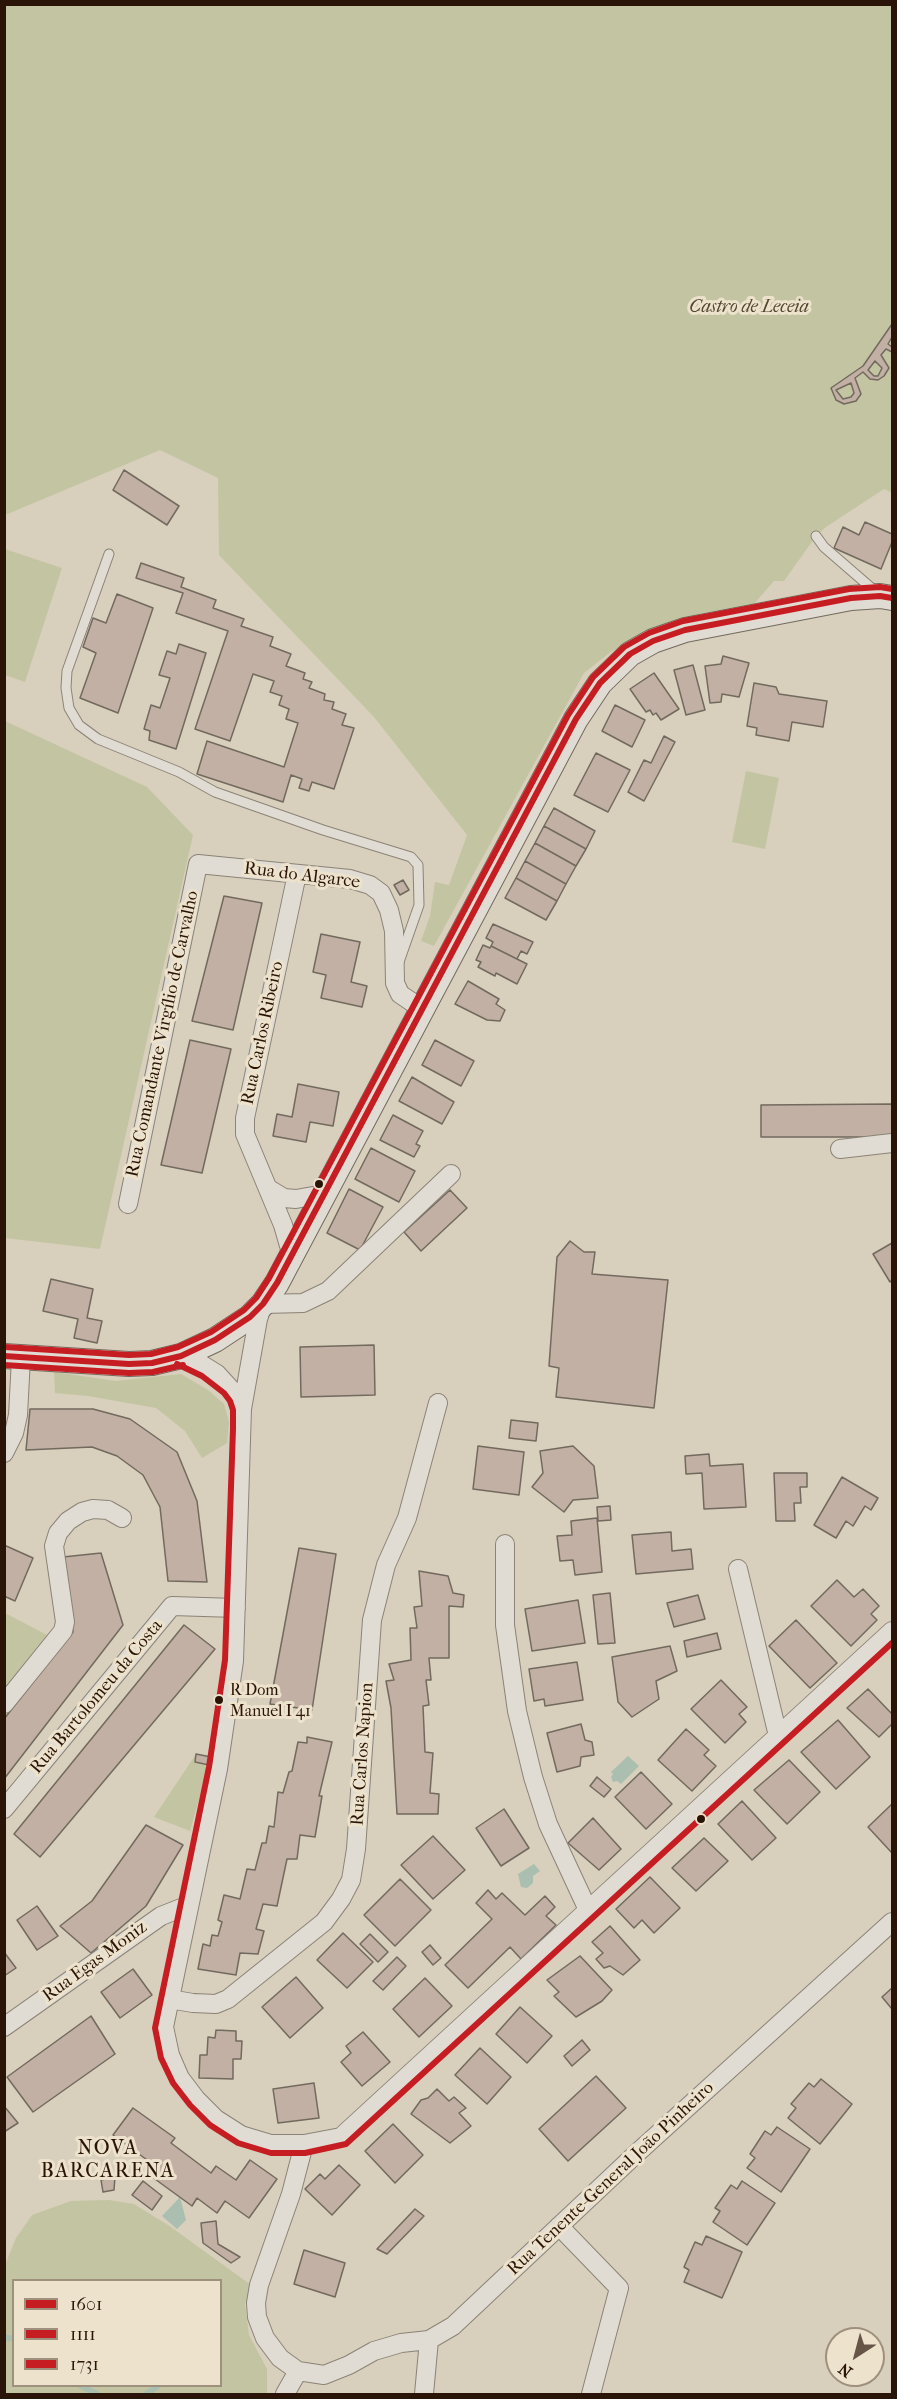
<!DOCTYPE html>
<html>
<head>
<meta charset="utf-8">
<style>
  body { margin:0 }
  #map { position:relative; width:897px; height:2399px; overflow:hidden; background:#d8cfbc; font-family:"IM FELL French Canon",serif }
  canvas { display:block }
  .frame { position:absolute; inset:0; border:6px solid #291407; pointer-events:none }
  .legend { position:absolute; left:12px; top:2279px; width:210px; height:108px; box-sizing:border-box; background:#ede2cc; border:2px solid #9f907d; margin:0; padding:8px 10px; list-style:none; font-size:18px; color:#291407 }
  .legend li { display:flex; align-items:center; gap:12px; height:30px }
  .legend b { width:30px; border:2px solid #9f907d }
  .north { position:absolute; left:825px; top:2327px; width:60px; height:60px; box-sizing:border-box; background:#ede2cc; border:2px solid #9f907d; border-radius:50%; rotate:216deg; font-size:16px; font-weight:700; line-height:24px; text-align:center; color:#291407 }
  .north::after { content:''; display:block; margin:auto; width:21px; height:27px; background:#665546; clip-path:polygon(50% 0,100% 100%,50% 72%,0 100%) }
</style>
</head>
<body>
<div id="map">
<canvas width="897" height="2399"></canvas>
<div class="frame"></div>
<ul class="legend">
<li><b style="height:8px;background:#c61d23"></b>1601</li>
<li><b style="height:8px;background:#c61d23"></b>1111</li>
<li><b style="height:8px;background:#c61d23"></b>1731</li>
</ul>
<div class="north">N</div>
</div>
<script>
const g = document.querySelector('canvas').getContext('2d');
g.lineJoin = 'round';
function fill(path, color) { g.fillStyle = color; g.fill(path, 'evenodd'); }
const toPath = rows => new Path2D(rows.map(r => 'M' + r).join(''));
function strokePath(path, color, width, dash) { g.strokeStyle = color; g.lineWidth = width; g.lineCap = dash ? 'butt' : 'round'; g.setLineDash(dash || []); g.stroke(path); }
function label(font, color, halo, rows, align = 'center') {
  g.font = font + ' "IM FELL French Canon",serif'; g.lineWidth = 6; g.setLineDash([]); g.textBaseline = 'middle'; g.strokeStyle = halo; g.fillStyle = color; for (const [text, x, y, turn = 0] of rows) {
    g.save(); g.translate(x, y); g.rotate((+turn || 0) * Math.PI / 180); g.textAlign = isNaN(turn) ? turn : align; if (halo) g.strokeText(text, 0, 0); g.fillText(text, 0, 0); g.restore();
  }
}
fill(toPath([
  [5,5,892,5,892,493,884,489,826,527,816,536,784,581,774,581,753,605,702,613,643,635,612,651,584,673,434,946,421,941,430,916,435,882,449,885,467,835,374,717,219,555,218,478,160,450,5,515],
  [5,549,62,568,25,682,5,675],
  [5,721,147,787,193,835,100,1249,5,1238],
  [746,771,779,778,765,849,732,842],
  [54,1372,116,1381,181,1374,208,1390,224,1404,229,1422,227,1443,202,1458,185,1431,156,1408,88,1396,55,1393],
  [5,1613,47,1635,5,1687],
  [196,1754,211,1757,190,1831,154,1817],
  [109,2200,134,2204,171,2227,251,2285,245,2304,249,2335,267,2369,267,2394,5,2394,5,2265,16,2238,32,2215,71,2201],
  [14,2280,220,2280,220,2386,14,2386]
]), '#c3c5a2');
fill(toPath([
  [628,1756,639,1766,621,1784,617,1781,613,1782,611,1777,613,1774,611,1772],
  [534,1864,540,1871,533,1876,533,1883,527,1888,521,1887,518,1874],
  [180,2197,186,2220,177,2229,162,2216]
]), '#aabfaf');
strokePath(toPath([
  [4,2337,14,2339],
  [81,2386,97,2394],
  [146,2394,158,2386]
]), '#aabfaf', 6);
const building = toPath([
  [892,324,892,337,888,344,892,347,892,352,886,349,881,355,889,368,884,376,878,380,870,379,863,372,855,378,861,394,856,401,844,404,836,400,831,388,863,366,892,324],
  [875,361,882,368,878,376,874,376,868,370,875,361],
  [851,383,854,393,851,397,843,399,836,390,851,383],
  [124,470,179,506,167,525,113,490,124,470],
  [865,522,892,534,892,542,881,569,834,548,843,527,859,535,865,522],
  [141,563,184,578,181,587,216,600,213,608,244,619,241,626,273,637,270,646,291,654,286,666,305,673,303,679,312,682,309,688,325,694,324,700,334,702,332,709,346,714,342,725,354,728,334,789,312,782,309,791,299,788,302,779,291,775,283,802,197,774,207,741,284,767,298,723,286,719,289,709,279,705,282,696,270,692,274,681,253,674,230,741,195,729,228,631,176,613,183,593,136,578,141,563],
  [117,594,153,608,118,713,80,698,96,653,83,647,93,618,106,623,117,594],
  [179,644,206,653,176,749,149,740,150,731,144,729,151,705,160,708,170,678,159,675,167,651,176,654,179,644],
  [723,656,749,663,739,697,722,694,721,702,710,703,705,666,721,664,723,656],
  [693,665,705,710,686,715,674,670,693,665],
  [654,673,679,709,661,720,656,713,653,715,650,710,646,712,630,689,654,673],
  [754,683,776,687,779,694,827,701,823,727,792,722,789,741,756,735,757,728,747,726,754,683],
  [615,705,645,720,632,747,602,731,615,705],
  [664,736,675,742,644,801,628,792,644,760,651,763,664,736],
  [596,753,630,770,608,812,574,795,596,753],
  [554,808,595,831,586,849,544,826,554,808],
  [544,826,586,849,576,866,535,843,544,826],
  [535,843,576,866,566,884,525,861,535,843],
  [525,861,566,884,557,901,516,878,525,861],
  [516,878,557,901,546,920,505,898,516,878],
  [403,880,409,890,400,895,394,885,403,880],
  [224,896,262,903,233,1030,192,1021,224,896],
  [493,924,533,942,527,954,521,951,517,959,491,946,493,942,486,938,493,924],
  [321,934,360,942,351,982,367,986,362,1007,321,998,326,975,313,972,321,934],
  [483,945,490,948,491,946,527,964,517,984,496,973,495,976,478,967,481,962,476,960,483,945],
  [468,981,499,999,496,1004,505,1010,500,1021,487,1020,455,1004,468,981],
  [190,1040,231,1049,202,1173,161,1165,190,1040],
  [435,1040,474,1061,461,1086,422,1065,435,1040],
  [412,1077,454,1102,442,1124,399,1101,412,1077],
  [298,1084,339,1092,333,1126,310,1122,306,1142,273,1136,277,1114,292,1117,298,1084],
  [892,1104,892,1137,761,1137,761,1105,892,1104],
  [393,1115,423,1131,416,1144,420,1146,414,1157,380,1140,393,1115],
  [371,1148,415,1171,399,1202,355,1179,371,1148],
  [349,1189,383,1207,360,1250,327,1233,349,1189],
  [450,1190,467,1208,421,1251,404,1232,450,1190],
  [570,1241,584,1252,595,1252,592,1274,668,1280,654,1408,556,1397,559,1368,549,1366,557,1257,570,1241],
  [892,1243,892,1280,890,1282,873,1254,892,1243],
  [51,1279,93,1289,87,1318,102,1321,97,1343,74,1338,78,1319,43,1311,51,1279],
  [374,1345,375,1395,301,1397,300,1347,374,1345],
  [30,1409,93,1409,130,1419,177,1452,197,1501,207,1582,168,1581,160,1507,143,1475,117,1456,92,1447,26,1450,30,1409],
  [511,1420,538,1423,536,1441,509,1438,511,1420],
  [478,1446,524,1452,519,1495,473,1489,478,1446],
  [573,1446,594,1466,598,1498,573,1500,564,1512,532,1487,543,1473,540,1451,573,1446],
  [709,1454,710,1466,743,1464,746,1507,704,1509,702,1473,686,1474,685,1456,709,1454],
  [774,1473,807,1473,807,1487,800,1487,801,1503,794,1503,795,1521,776,1521,774,1473],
  [842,1477,878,1498,871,1510,865,1506,853,1526,846,1521,836,1538,814,1525,842,1477],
  [610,1506,611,1520,598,1521,597,1507,610,1506],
  [597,1518,602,1572,575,1575,573,1560,560,1561,557,1536,572,1535,571,1521,597,1518],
  [671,1532,672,1551,691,1549,693,1569,636,1574,632,1535,671,1532],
  [4,1545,33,1558,15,1601,4,1596,4,1545],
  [299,1548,336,1554,312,1710,270,1704,299,1548],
  [101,1553,123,1625,4,1779,4,1719,73,1632,63,1557,101,1553],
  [419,1571,448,1576,453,1593,464,1595,463,1607,449,1606,449,1658,429,1658,431,1680,426,1680,429,1705,423,1706,425,1752,433,1753,430,1793,439,1794,438,1814,397,1814,391,1708,386,1681,394,1680,389,1664,411,1660,410,1628,417,1628,414,1607,422,1606,419,1571],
  [837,1580,854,1597,863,1589,879,1606,871,1614,877,1620,851,1646,811,1606,837,1580],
  [610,1593,615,1643,598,1644,593,1595,610,1593],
  [698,1595,705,1619,674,1627,667,1603,698,1595],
  [578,1600,585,1643,532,1651,525,1609,578,1600],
  [796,1620,837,1663,810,1688,769,1646,796,1620],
  [184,1625,215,1649,40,1857,14,1834,184,1625],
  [717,1633,721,1649,687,1657,684,1641,717,1633],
  [670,1646,677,1671,656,1681,659,1699,632,1717,618,1702,612,1657,670,1646],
  [577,1662,583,1700,545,1706,544,1699,534,1701,529,1669,577,1662],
  [721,1680,747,1707,739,1714,746,1722,725,1743,691,1709,721,1680],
  [868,1689,892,1714,892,1724,879,1737,847,1708,868,1689],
  [838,1720,870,1757,836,1789,801,1752,838,1720],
  [581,1724,585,1740,592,1742,594,1755,581,1757,580,1766,557,1772,547,1733,581,1724],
  [686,1729,709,1750,704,1755,716,1766,692,1791,658,1760,686,1729],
  [307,1737,332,1742,319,1796,322,1796,315,1837,300,1835,297,1859,287,1859,277,1906,263,1904,256,1929,264,1931,258,1954,240,1953,236,1975,198,1969,203,1944,210,1946,212,1935,218,1936,222,1922,218,1920,224,1895,240,1899,247,1869,255,1870,262,1843,266,1843,269,1826,274,1827,278,1792,283,1793,289,1772,292,1771,298,1742,307,1743,307,1737],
  [196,1754,211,1757,209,1765,195,1762,196,1754],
  [789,1760,820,1792,787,1824,754,1790,789,1760],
  [641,1772,672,1804,646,1829,615,1797,641,1772],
  [597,1777,611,1789,604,1797,590,1786,597,1777],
  [742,1801,776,1838,752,1860,718,1824,742,1801],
  [892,1804,892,1853,868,1827,892,1804],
  [504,1809,529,1848,501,1866,476,1828,504,1809],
  [593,1818,621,1849,599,1870,568,1843,593,1818],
  [146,1825,183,1845,146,1906,91,1953,60,1926,92,1901,146,1825],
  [433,1836,465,1870,433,1899,401,1865,433,1836],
  [704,1838,728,1861,696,1891,672,1868,704,1838],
  [650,1877,680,1908,654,1933,642,1920,634,1928,616,1909,650,1877],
  [400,1879,431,1910,395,1946,364,1915,400,1879],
  [488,1890,496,1899,502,1893,525,1915,545,1896,555,1907,546,1916,556,1925,521,1959,510,1947,468,1988,445,1965,492,1919,476,1903,488,1890],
  [37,1906,58,1936,37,1950,17,1920,37,1906],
  [610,1926,640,1960,623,1975,610,1966,604,1968,596,1959,603,1953,592,1942,610,1926],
  [343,1933,373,1962,347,1988,317,1960,343,1933],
  [370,1934,388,1952,378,1962,360,1944,370,1934],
  [430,1945,441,1958,433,1965,422,1952,430,1945],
  [4,1952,16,1968,4,1976,4,1952],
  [580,1956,612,1990,602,2001,576,2017,554,1996,559,1992,547,1980,580,1956],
  [397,1957,406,1966,383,1990,373,1981,397,1957],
  [133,1969,152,1995,120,2018,101,1992,133,1969],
  [296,1977,323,2008,290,2038,262,2007,296,1977],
  [425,1978,452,2006,419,2037,393,2009,425,1978],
  [892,1988,892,2009,882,1997,892,1988],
  [520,2007,552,2036,527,2063,496,2034,520,2007],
  [91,2016,115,2054,33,2112,7,2077,91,2016],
  [216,2030,236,2031,236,2041,242,2041,241,2059,233,2059,233,2079,199,2078,200,2055,207,2055,208,2037,215,2038,216,2030],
  [363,2032,390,2062,362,2086,341,2062,351,2053,346,2046,363,2032],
  [582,2040,590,2050,572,2066,564,2056,582,2040],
  [480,2048,511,2077,487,2104,455,2075,480,2048],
  [596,2076,626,2108,568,2161,539,2129,596,2076],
  [821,2079,852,2104,820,2144,788,2118,796,2108,791,2104,809,2083,814,2087,821,2079],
  [314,2083,319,2118,278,2123,273,2089,314,2083],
  [437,2089,449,2101,454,2097,466,2108,459,2113,471,2126,450,2143,411,2114,421,2100,428,2098,437,2089],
  [4,2106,18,2123,4,2132,4,2106],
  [133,2108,175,2138,171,2143,211,2173,216,2166,236,2180,250,2160,277,2179,249,2218,225,2201,217,2213,197,2198,192,2206,148,2174,154,2165,113,2135,133,2108],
  [393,2124,423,2155,395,2183,365,2151,393,2124],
  [777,2127,810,2149,781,2192,747,2168,755,2158,750,2154,765,2131,771,2135,777,2127],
  [339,2165,360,2185,332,2215,305,2189,320,2174,325,2179,339,2165],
  [115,2177,114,2190,103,2192,101,2180,115,2177],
  [143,2181,162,2196,152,2210,132,2195,143,2181],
  [742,2181,775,2203,747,2245,713,2222,720,2211,715,2208,731,2185,737,2189,742,2181],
  [415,2209,424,2216,387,2254,377,2249,415,2209],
  [216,2221,218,2244,240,2257,231,2263,203,2243,201,2223,216,2221],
  [706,2236,742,2252,722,2298,684,2282,689,2270,684,2267,695,2242,702,2245,706,2236],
  [304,2250,345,2263,335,2297,294,2284,304,2250]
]);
fill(building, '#c1b0a3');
strokePath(building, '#726a5e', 1.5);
const lane = toPath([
  [816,536,824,547,876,592],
  [109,554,67,671,66,688,69,708,79,725,98,739,179,772,215,792,323,830,411,857,418,865,419,905,399,962]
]);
const street = toPath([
  [840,1149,892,1143],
  [451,1174,328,1291,303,1303,263,1304,258,1319,242,1409,234,1661,218,1769,164,2027,170,2055,180,2078,196,2099,216,2119,241,2135,271,2144,304,2144,341,2137,892,1631],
  [269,1189,284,1198,296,1199,324,1194],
  [128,1204,198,864,350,879,370,885,381,893,389,910,394,931,395,983,400,994,422,1009],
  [292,1256,283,1225,245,1134,245,1118,297,874],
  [181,1356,196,1361,217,1374,238,1397,242,1409],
  [4,1453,14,1433,18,1415,21,1358],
  [505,1544,505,1625,517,1711,533,1777,548,1824,588,1910],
  [738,1569,778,1736],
  [4,1704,63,1631,65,1622,54,1546,58,1533,68,1521,82,1512,93,1509,108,1510,122,1518],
  [4,1809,172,1606,236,1608],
  [169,1999,193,2003,216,2004,228,1999,324,1922,341,1899,351,1880,356,1849,372,1620,386,1565,407,1518,438,1403],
  [4,2027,161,1916,189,1905],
  [304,2144,291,2194,259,2285,256,2303,257,2317,265,2338,280,2358,298,2371,324,2375,349,2365,374,2351,401,2343,429,2340,453,2326,637,2153,892,1922],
  [559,2226,619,2288,591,2394],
  [285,2394,298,2371],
  [424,2394,429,2340]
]);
const secondary = toPath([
  [4,1356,129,1364,152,1363,181,1356,215,1340,250,1317,263,1304,277,1283,576,719,600,683,630,654,653,641,685,630,851,598,880,596,892,598]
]);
strokePath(lane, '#8b8377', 11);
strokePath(street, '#8b8377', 20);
strokePath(secondary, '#726a5e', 26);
strokePath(lane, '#e0dcd3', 9);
strokePath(street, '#e0dcd3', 18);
strokePath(secondary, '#e0dcd3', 24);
strokePath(toPath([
  [4,1356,129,1364,152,1363,181,1356,215,1340,250,1317,263,1304,277,1283,576,719,600,683,630,654,653,641,685,630,851,598,880,596,892,598]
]), '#c61d23', 6);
strokePath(toPath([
  [177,1364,202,1376,224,1393,230,1401,233,1410,233,1429,225,1660,209,1767,155,2028,161,2058,173,2083,190,2105,210,2125,238,2143,271,2153,305,2153,346,2144,892,1643],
  [4,1365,129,1373,153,1372,183,1365]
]), '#c61d23', 6);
strokePath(toPath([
  [5,1347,129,1355,151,1354,178,1347,211,1332,244,1310,256,1298,269,1278,568,715,593,677,624,647,649,633,683,621,849,589,880,587,892,589]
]), '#c61d23', 6);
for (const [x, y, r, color] of [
  [319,1184,5,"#291407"],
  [219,1700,5,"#291407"],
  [701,1819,5,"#291407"]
]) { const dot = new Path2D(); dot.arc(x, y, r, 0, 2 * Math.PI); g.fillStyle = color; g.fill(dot); strokePath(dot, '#ede2cc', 2); }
label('16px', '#291407', '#ede2cc', [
  ["R Dom",230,1691],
  ["Manuel I 41",230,1712]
], 'left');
label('italic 18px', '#52472f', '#ede2cc', [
  ["Castro de Leceia",749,308]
]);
label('18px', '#291407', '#ede2cc', [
  ["Rua do Algarce",302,876,7],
  ["Rua Carlos Ribeiro",263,1033,-78],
  ["Rua Comandante Virgílio de Carvalho",163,1034,-78],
  ["Rua Bartolomeu da Costa",97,1697,-50],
  ["Rua Carlos Napion",363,1754,-86],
  ["Rua Egas Moniz",95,1962,-36],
  ["Rua Tenente-General João Pinheiro",611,2179,-43]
]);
g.letterSpacing = '1.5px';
label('20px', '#291407', '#ede2cc', [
  ["NOVA",108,2149],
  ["BARCARENA",108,2172]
]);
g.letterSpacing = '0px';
</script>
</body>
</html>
